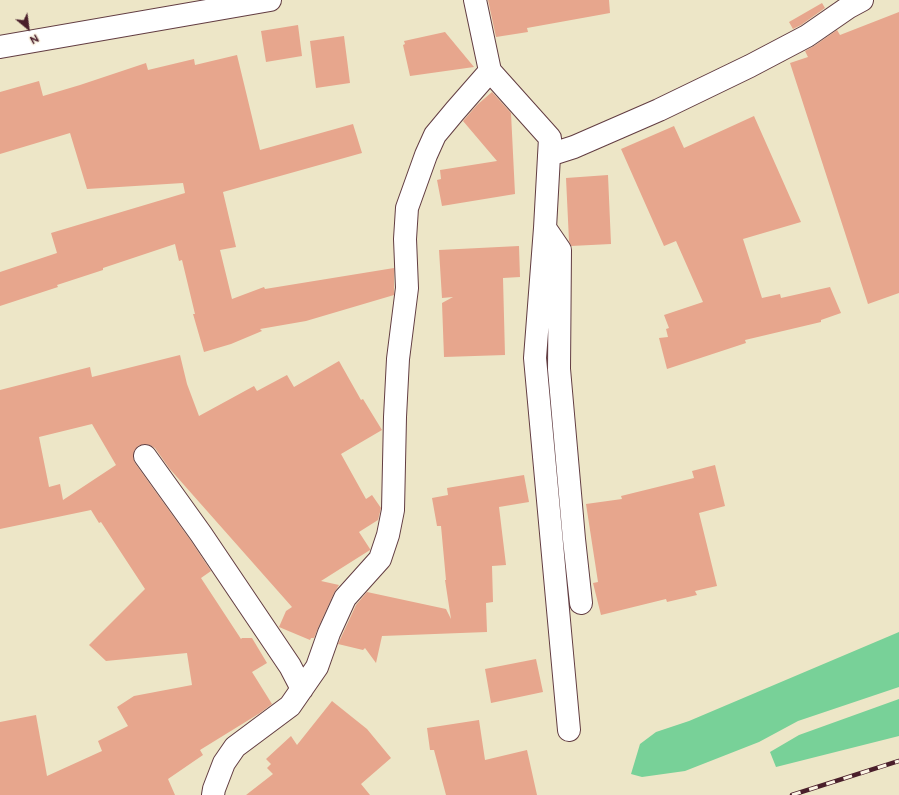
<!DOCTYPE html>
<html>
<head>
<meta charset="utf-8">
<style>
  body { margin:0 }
  #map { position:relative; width:899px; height:795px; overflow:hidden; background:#ede6c7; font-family:"Balsamiq Sans",sans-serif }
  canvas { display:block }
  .north { position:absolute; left:8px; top:8px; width:40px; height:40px; -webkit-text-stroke:3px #fcf5e5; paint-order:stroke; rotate:151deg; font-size:11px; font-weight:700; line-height:16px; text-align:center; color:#4a1f2b }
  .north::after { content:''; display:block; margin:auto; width:14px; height:18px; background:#4a1f2b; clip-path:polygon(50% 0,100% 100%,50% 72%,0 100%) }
</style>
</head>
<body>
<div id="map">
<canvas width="899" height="795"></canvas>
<div class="north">N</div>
</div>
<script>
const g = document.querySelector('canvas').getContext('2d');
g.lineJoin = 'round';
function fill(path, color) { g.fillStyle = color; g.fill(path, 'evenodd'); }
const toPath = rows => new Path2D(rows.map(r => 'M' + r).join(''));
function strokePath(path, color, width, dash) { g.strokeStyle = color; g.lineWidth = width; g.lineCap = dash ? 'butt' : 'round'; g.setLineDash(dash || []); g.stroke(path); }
fill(toPath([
  [899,632,899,687,798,721,759,742,685,771,642,777,631,774,640,744,656,732,689,721],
  [899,699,899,736,776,767,770,752,799,735]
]), '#78d198');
fill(toPath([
  [488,0,609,0,610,13,527,28,528,32,496,37],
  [822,3,825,8,801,25,793,29,789,22],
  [899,12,899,293,868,304,790,63,808,57,805,51,814,46,837,30,840,35],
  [298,25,302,56,266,62,261,31],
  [445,32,474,67,410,76,403,45,405,44,404,41],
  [344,36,350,83,316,88,310,41],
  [237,55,260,150,353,124,362,153,223,192,236,247,220,250,232,299,264,287,265,289,394,268,394,295,306,321,260,329,262,331,231,344,204,352,193,314,195,314,182,260,179,261,175,244,103,268,103,270,57,285,58,287,0,306,0,272,57,253,51,233,185,193,183,183,87,189,70,133,0,154,0,92,39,81,43,96,80,85,146,63,148,70,194,59,195,65],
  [492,92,511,113,515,194,442,206,437,180,441,179,440,170,497,161,463,121,477,105],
  [754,116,801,222,743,239,762,298,780,294,781,298,830,287,841,313,821,320,821,322,745,340,746,343,667,369,659,338,668,337,666,329,669,328,664,315,703,302,676,241,664,246,621,149,674,126,684,148],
  [608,175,611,244,571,246,569,241,566,178],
  [519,246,520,277,503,278,505,355,444,357,442,303,453,297,442,298,439,250],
  [180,355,187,384,199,416,254,386,257,391,287,375,294,387,339,361,361,400,363,399,382,430,341,454,366,499,372,495,381,508,378,520,359,532,370,549,370,550,321,581,339,585,334,593,318,628,314,638,311,638,310,640,279,627,286,611,292,607,169,468,155,448,150,445,144,444,138,446,134,451,133,458,135,463,191,541,211,571,201,578,241,639,242,638,252,638,267,663,252,672,272,704,260,713,200,750,203,755,168,779,175,795,0,795,0,722,36,715,47,776,102,751,98,741,128,726,117,707,134,696,192,685,187,653,106,661,89,645,145,589,101,522,99,523,91,510,0,529,0,390,90,367,92,377],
  [92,424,116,465,63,500,60,484,49,487,39,437],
  [715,465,725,506,699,513,717,586,695,591,697,595,667,602,666,599,601,615,593,583,598,582,586,504,622,499,621,496,694,478,692,471],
  [524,475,529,502,499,507,506,565,492,566,493,602,486,603,487,632,382,636,376,663,365,648,363,650,338,644,356,605,367,592,446,609,451,619,445,580,446,580,441,526,437,526,432,498,448,495,447,488],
  [536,659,543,692,491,703,485,669],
  [332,701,367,729,391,758,361,784,370,795,246,795,273,774,267,768,271,764,266,759,291,736,297,745],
  [479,720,485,760,527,750,537,795,446,795,434,750,430,750,427,728]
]), '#e7a68d');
const minor = toPath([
  [475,0,490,71,550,138,545,228,535,358,569,730],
  [0,47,270,0],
  [549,155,574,147,659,110,750,66,807,36,849,7,862,0],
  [545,228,560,250,559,369,574,539,581,603],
  [145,456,201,534,290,666,302,689],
  [213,795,214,789,224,763,235,747,290,706,317,667,329,633,345,598,380,559,388,535,393,510,395,417,398,359,407,288,405,239,407,208,426,155,435,135,455,111,490,71]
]);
strokePath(minor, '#623d42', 24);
strokePath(minor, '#fff', 22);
const rail = toPath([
  [792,795,899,761]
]);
strokePath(rail, '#4a1f2b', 4.5);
strokePath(rail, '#fcf5e5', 3, [9]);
</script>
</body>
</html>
